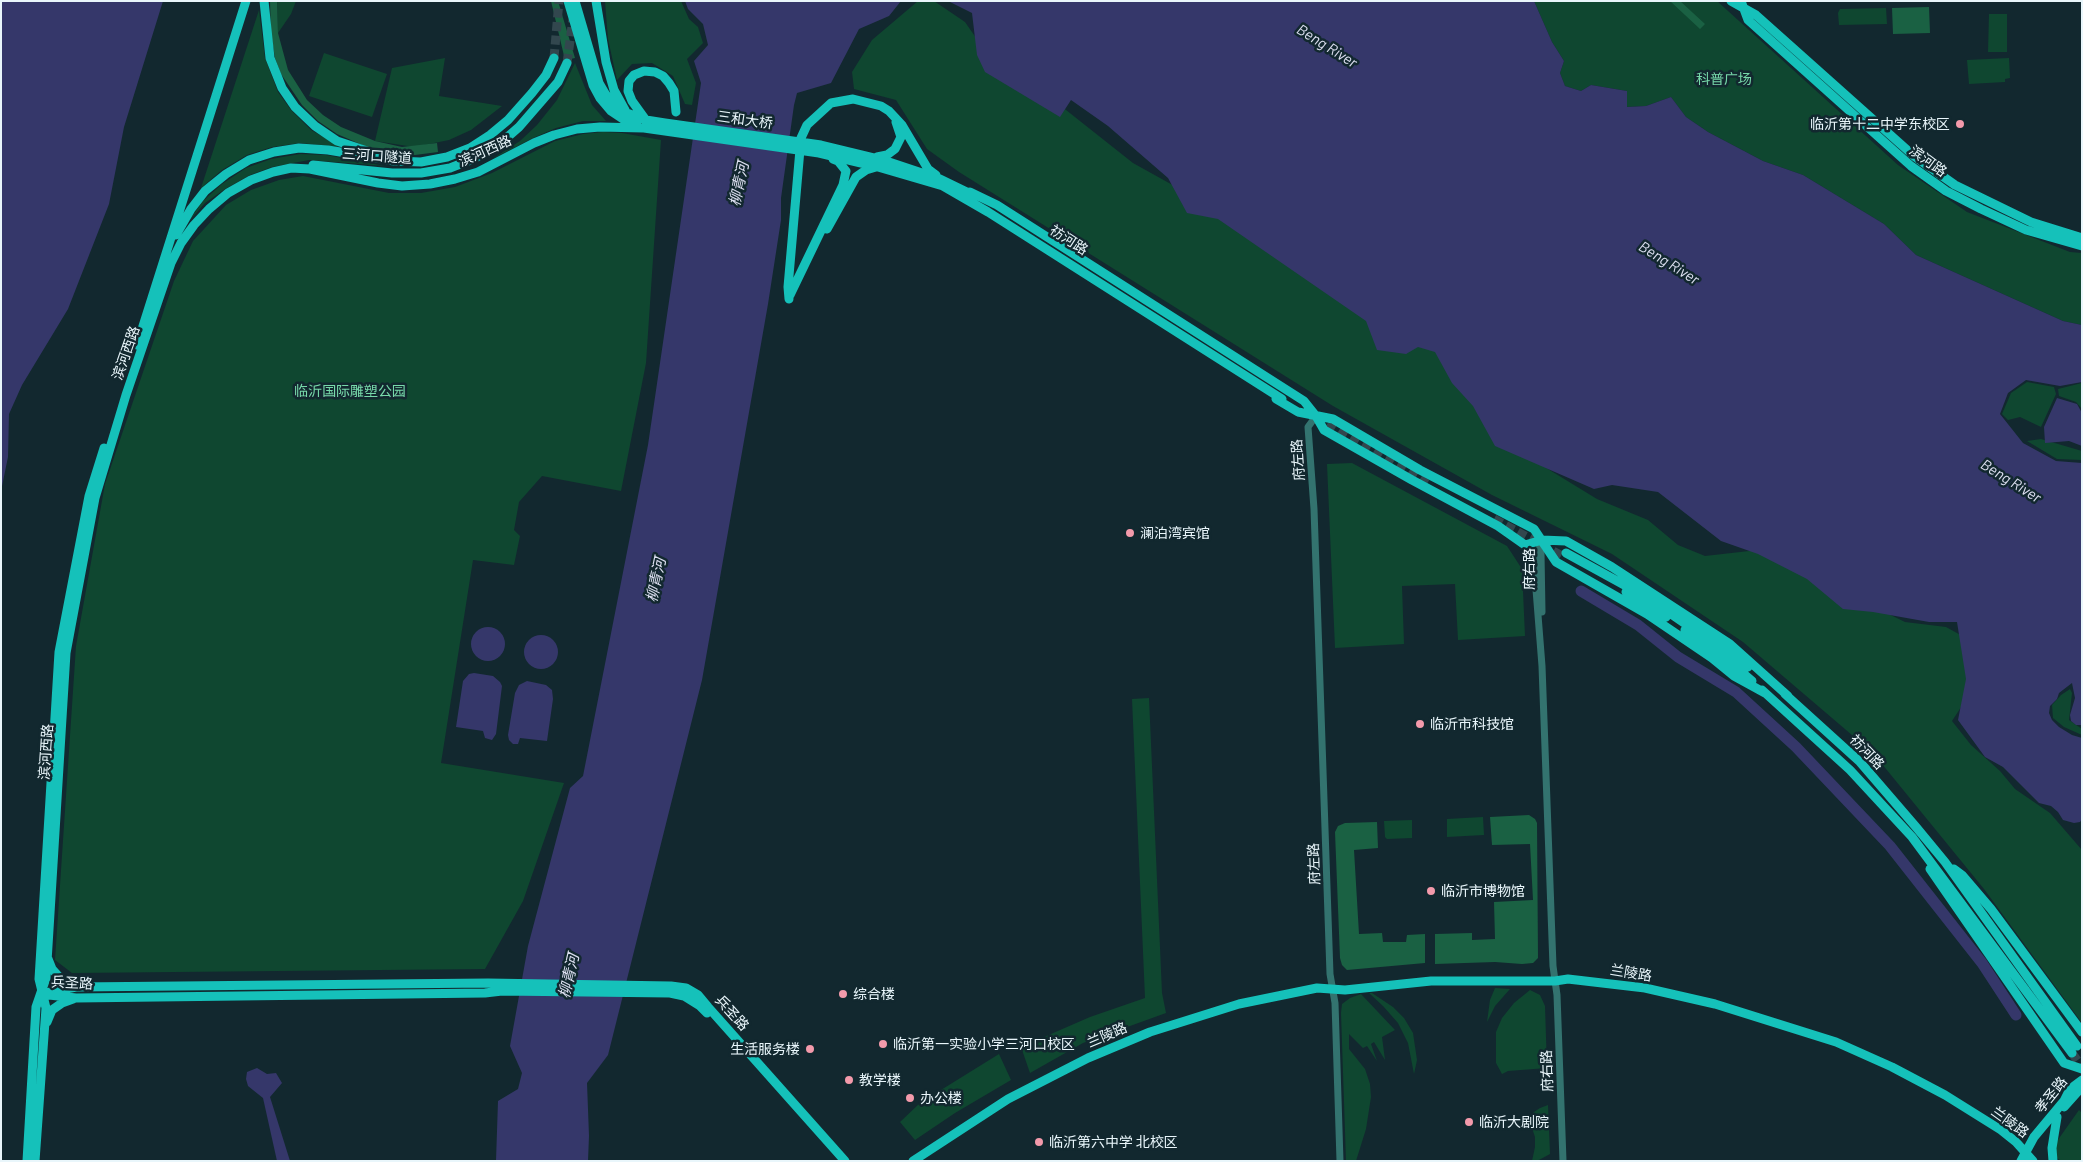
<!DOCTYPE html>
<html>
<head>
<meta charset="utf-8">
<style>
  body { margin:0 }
  #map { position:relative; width:2083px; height:1162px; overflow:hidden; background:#12282f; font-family:Barlow,sans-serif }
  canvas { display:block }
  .frame { position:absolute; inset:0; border:2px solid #e9f6fb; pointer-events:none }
</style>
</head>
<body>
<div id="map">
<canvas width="2083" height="1162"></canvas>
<div class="frame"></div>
</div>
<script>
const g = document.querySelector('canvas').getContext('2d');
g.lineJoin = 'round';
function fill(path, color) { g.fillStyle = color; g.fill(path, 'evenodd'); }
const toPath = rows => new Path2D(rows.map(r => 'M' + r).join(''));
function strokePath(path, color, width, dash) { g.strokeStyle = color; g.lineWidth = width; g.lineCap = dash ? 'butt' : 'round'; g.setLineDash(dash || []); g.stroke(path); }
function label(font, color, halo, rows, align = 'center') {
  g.font = font + ' Barlow,"Noto Sans SC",sans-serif'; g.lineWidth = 5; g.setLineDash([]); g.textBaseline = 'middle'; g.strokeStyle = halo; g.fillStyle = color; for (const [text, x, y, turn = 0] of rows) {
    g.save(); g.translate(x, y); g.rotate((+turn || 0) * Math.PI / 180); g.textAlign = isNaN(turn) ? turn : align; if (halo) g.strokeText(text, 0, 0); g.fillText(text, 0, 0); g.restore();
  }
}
fill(toPath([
  [277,1,296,1,291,14,278,33],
  [605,1,681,1,689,19,698,27,703,43,687,59,696,83,692,105,685,104,673,76,652,63,632,64,617,80,608,39],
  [918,1,934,1,965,22,990,58,1037,87,1133,163,1214,208,1430,343,1507,444,1597,499,1648,520,1678,545,1705,556,1758,550,1905,622,1946,627,1966,638,1969,695,1952,721,1971,745,2000,771,2015,789,2050,813,2082,850,2082,1023,1984,889,1873,753,1743,642,1612,554,1492,495,1333,406,959,172,927,149,896,100,854,89,852,72,872,40],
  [1534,1,1717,1,1898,165,1967,212,2070,252,2082,253,2082,325,2063,321,1916,255,1884,224,1803,175,1763,161,1708,132,1686,117,1671,97,1646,106,1626,107,1627,91,1591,85,1581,91,1565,86,1560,73,1564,61,1552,42],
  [1886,8,1887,24,1839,25,1838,13,1840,9],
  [259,10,265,58,278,92,291,110,311,130,341,147,300,143,272,147,247,155,222,170,201,188],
  [1989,14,2007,14,2007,52,1988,52],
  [324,53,387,74,372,117,309,96],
  [445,58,439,96,502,106,471,130,449,140,414,147,375,141,392,68],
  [2009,58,2010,78,2005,79,2005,82,1969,84,1967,60],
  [575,63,592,105,606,121,583,121,556,128,533,138,492,159,520,141,537,125,557,100],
  [603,132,622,133,661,140,646,363,621,491,542,476,519,502,514,530,520,536,514,565,473,560,441,763,564,783,523,901,485,969,72,973,55,960,76,646,105,484,174,281,193,241,226,205,251,190,279,180,303,176,389,193,421,193,455,187,492,173,555,141,583,134],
  [300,154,326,155,385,166,309,160,272,167,250,175,225,189,205,203,189,221,203,201,222,184,246,168,271,159],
  [2027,382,2054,387,2056,394,2041,427,2020,417,2008,420,2002,414,2011,393],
  [2082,383,2082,409,2076,402,2059,396,2058,389],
  [2041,439,2082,451,2082,460,2057,459,2027,441],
  [1352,463,1507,546,1522,569,1525,636,1458,640,1455,584,1402,586,1404,644,1335,648,1327,464],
  [2070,689,2072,693,2069,720,2082,729,2082,735,2064,727,2053,718,2052,705,2061,695],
  [1149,698,1162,993,1166,1013,1083,1043,1030,1073,1021,1047,1090,1017,1145,998,1132,699],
  [1483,817,1484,835,1447,837,1447,819],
  [1412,820,1412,838,1387,839,1385,837,1384,821],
  [1495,988,1510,989,1495,1006,1487,1022,1490,1000],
  [1530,990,1540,995,1545,1006,1547,1068,1508,1071,1502,1074,1496,1063,1496,1032,1502,1018,1514,1003],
  [1369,993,1372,993,1393,1007,1404,1018,1413,1033,1417,1060,1414,1074,1408,1043,1398,1023,1383,1006],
  [1361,994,1395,1030,1382,1037,1385,1060,1374,1042,1371,1044,1377,1061,1367,1046,1363,1048,1349,1034,1349,1049,1365,1069,1370,1084,1371,1097,1366,1129,1356,1161,1346,1161,1341,1013,1342,1004,1350,998],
  [999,1054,1011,1080,955,1113,915,1140,900,1122,920,1103],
  [1548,1105,1550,1154,1537,1161,1532,1161,1535,1147,1535,1137,1528,1116,1540,1108],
  [2079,1110,2082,1113,2082,1161,2061,1161,2057,1158,2055,1144]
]), '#0f4730');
fill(toPath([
  [270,1,277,1,278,33,288,70,307,100,323,115,341,127,375,141,402,147,437,143,438,152,415,155,374,150,337,134,318,121,302,105,281,74,275,58,271,34],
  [551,1,558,1,575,58,565,60],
  [1670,1,1680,1,1705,24,1700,29],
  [1929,7,1930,33,1893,34,1892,8],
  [1529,815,1535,819,1537,823,1538,958,1533,963,1522,964,1495,962,1435,964,1435,934,1472,933,1472,940,1495,939,1494,902,1533,900,1530,844,1492,845,1490,817],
  [1377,822,1378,848,1354,850,1359,934,1382,933,1383,942,1406,942,1407,935,1425,934,1425,963,1347,970,1342,965,1340,958,1335,832,1338,826,1345,823]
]), '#1a6143');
fill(toPath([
  [1,1,163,1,124,127,109,204,68,309,22,385,9,414,8,457,1,491],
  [685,1,901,1,889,16,859,29,831,83,797,93,794,105,781,198,781,220,768,304,702,680,608,1055,587,1083,589,1136,588,1161,496,1161,498,1101,518,1089,522,1073,510,1046,528,946,570,788,583,776,648,445,701,83,694,61,708,45,703,24,688,9],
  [948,1,1534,1,1552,42,1564,61,1560,73,1565,86,1581,91,1591,85,1627,91,1627,107,1646,106,1671,97,1686,117,1708,132,1763,161,1803,175,1884,224,1916,255,2063,321,2082,325,2082,382,2060,386,2026,380,2008,393,2000,414,2023,443,2056,461,2082,463,2082,725,2076,725,2071,721,2070,715,2075,698,2072,683,2059,693,2057,699,2050,706,2049,713,2052,720,2059,727,2072,735,2082,738,2082,819,2080,822,2074,823,2063,820,2058,812,2051,806,2039,803,2003,767,1985,757,1958,720,1966,679,1957,622,1929,622,1873,612,1843,609,1807,579,1758,554,1721,541,1658,492,1612,485,1594,489,1495,446,1473,406,1452,383,1435,352,1418,347,1406,354,1377,350,1366,321,1218,219,1187,213,1168,178,1108,126,1071,100,1060,117,985,72,977,55,972,13],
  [2057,398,2077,404,2082,413,2082,446,2069,441,2045,443,2044,427],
  '471 644a17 17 0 1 1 34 0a17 17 0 1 1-34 0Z',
  '524 652a17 17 0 1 1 34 0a17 17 0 1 1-34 0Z',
  [474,673,493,676,500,682,502,686,496,734,492,740,485,738,483,731,456,727,463,681,469,674],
  [527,681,546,685,552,690,553,699,547,741,520,738,518,744,513,744,509,740,508,735,515,693,519,685],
  [257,1068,267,1074,276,1073,282,1083,270,1097,290,1161,277,1161,263,1098,248,1086,246,1079,247,1072]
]), '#35376a');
strokePath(toPath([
  [1581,591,1638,625,1678,657,1736,692,1796,747,1890,846,1982,963,2016,1015]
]), '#35376a', 11);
strokePath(toPath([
  [554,58,559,1],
  [567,63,573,19],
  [1315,418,1427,484],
  [1494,519,1564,557],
  [2072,1053,2082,1067]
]), '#32474e', 9, [9, 4.5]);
strokePath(toPath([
  [1316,416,1308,427,1314,509,1330,974,1335,1003,1340,1161],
  [1542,540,1534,564,1542,666,1553,966,1557,995,1563,1161],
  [1541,553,1542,612]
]), '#33736f', 7);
strokePath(toPath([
  [264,1,270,58,282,88,295,107,315,126,337,141,370,152],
  [568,1,593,85,600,98,611,111,623,119,637,125],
  [575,1,599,83,606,95,627,113,646,120,665,123,821,145,883,160,940,179,973,195],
  [596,1,606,62,614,90,625,110],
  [1731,1,1756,15,1914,156,1955,185,2031,222,2082,238],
  [1741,1,1748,20,1911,166,1946,191,1981,209,2026,230,2082,246],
  [645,119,632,101,628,91,629,81,634,75,644,71,655,72,663,76,669,83,674,91,676,112],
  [877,157,887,155,895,149,901,137,896,122],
  [313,165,392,173,421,173,450,168,473,159,496,147,519,127,558,82,567,63],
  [970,192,997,205,1304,401,1316,416,1324,430,1412,480,1498,526,1525,545,1542,540,1566,541,1612,567,1730,644,1788,696],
  [827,229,856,177,866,170,876,167],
  [176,235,191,209,205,191,226,174,249,160,274,152,299,148,328,150,394,161,421,162,447,157,470,148,490,135,508,120,532,93,546,75,554,58],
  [790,295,843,185,846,171,838,161,833,159],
  [789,299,788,287,801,138,807,125,831,103,853,99,881,106,889,111,902,125,928,169,936,175],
  [137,345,246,1],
  [1276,399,1298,412,1333,419,1420,470,1534,529,1556,562,1647,614,1712,658,1734,676,1765,693],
  [1566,553,1648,598,1748,667],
  [1626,592,1666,617],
  [1685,630,1732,664,1752,681],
  [1762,690,1850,770,1912,837,2072,1053],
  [1785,694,1860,762,1916,827,1945,862,2077,1046],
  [1930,869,2064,1063,2082,1069],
  [1954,869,1962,875,1991,909,2082,1032],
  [48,959,52,969,61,979,76,987],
  [41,994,76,987,488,983,671,986,686,988,698,995,708,1007,845,1161],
  [49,995,76,998,485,993,502,991,670,993,684,996,700,1006,707,1013],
  [47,1022,52,1010,62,1003,73,999],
  [2064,1107,2082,1087],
  [27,1161,36,1007,46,978,66,653,95,498,126,395,171,263,181,243,194,225,209,209,228,193,251,180,273,172,291,168,310,169,378,183,402,186,430,184,455,179,478,172,534,143,554,135,577,129,600,127,644,128,819,153,878,167,943,186,988,212,1282,399],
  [35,1161,46,1008,39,979,59,652,89,496,104,448],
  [913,1161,1008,1099,1088,1058,1150,1032,1239,1004,1317,988,1345,990,1431,981,1555,981,1568,979,1645,988,1715,1004,1836,1042,1892,1067,1945,1095,2001,1130,2016,1142,2033,1161],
  [2021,1161,2034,1137,2064,1101,2070,1089,2082,1080],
  [2053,1161,2052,1148,2057,1117]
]), '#15c1ba', 9);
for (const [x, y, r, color] of [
  [1960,124,5,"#f39aab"],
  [1130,533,5,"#f39aab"],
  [1420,724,5,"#f39aab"],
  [1431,891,5,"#f39aab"],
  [843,994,5,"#f39aab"],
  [883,1044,5,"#f39aab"],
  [810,1049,5,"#f39aab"],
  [849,1080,5,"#f39aab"],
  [910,1098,5,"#f39aab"],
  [1469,1122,5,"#f39aab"],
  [1039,1142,5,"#f39aab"]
]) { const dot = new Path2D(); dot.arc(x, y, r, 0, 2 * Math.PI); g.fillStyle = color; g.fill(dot); strokePath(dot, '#12282f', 2); }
label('14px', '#77d9aa', '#12282f', [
  ["科普广场",1724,79],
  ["临沂国际雕塑公园",350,391]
]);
label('14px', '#e9f6fb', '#12282f', [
  ["三和大桥",745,120,8],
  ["滨河西路",485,151,-24],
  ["三河口隧道",377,156,4],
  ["滨河路",1928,161,36],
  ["祊河路",1069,240,33],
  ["滨河西路",126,353,-71],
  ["府左路",1298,460,-94],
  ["府右路",1529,569,-90],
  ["滨河西路",46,752,-86],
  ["祊河路",1867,752,46],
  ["府左路",1314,864,-92],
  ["兰陵路",1631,973,9],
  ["兵圣路",72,983,3],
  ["兵圣路",732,1013,48],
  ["兰陵路",1107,1035,-23],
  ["府右路",1547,1071,-92],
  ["孝圣路",2051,1095,-51],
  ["兰陵路",2010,1122,36]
]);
label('14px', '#e9f6fb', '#12282f', [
  ["临沂第十二中学东校区",1950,124,"right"],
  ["澜泊湾宾馆",1140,533],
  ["临沂市科技馆",1430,724],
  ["临沂市博物馆",1441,891],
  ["综合楼",853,994],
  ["临沂第一实验小学三河口校区",893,1044],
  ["生活服务楼",800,1049,"right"],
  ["教学楼",859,1080],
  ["办公楼",920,1098],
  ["临沂大剧院",1479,1122],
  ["临沂第六中学 北校区",1049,1142]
], 'left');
label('italic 15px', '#dde0f1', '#12282f', [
  ["Beng River",1327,46,32],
  ["柳青河",739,184,-78],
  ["Beng River",1669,263,32],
  ["Beng River",2011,481,32],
  ["柳青河",656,580,-78],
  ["柳青河",569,976,-77]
]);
</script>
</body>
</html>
